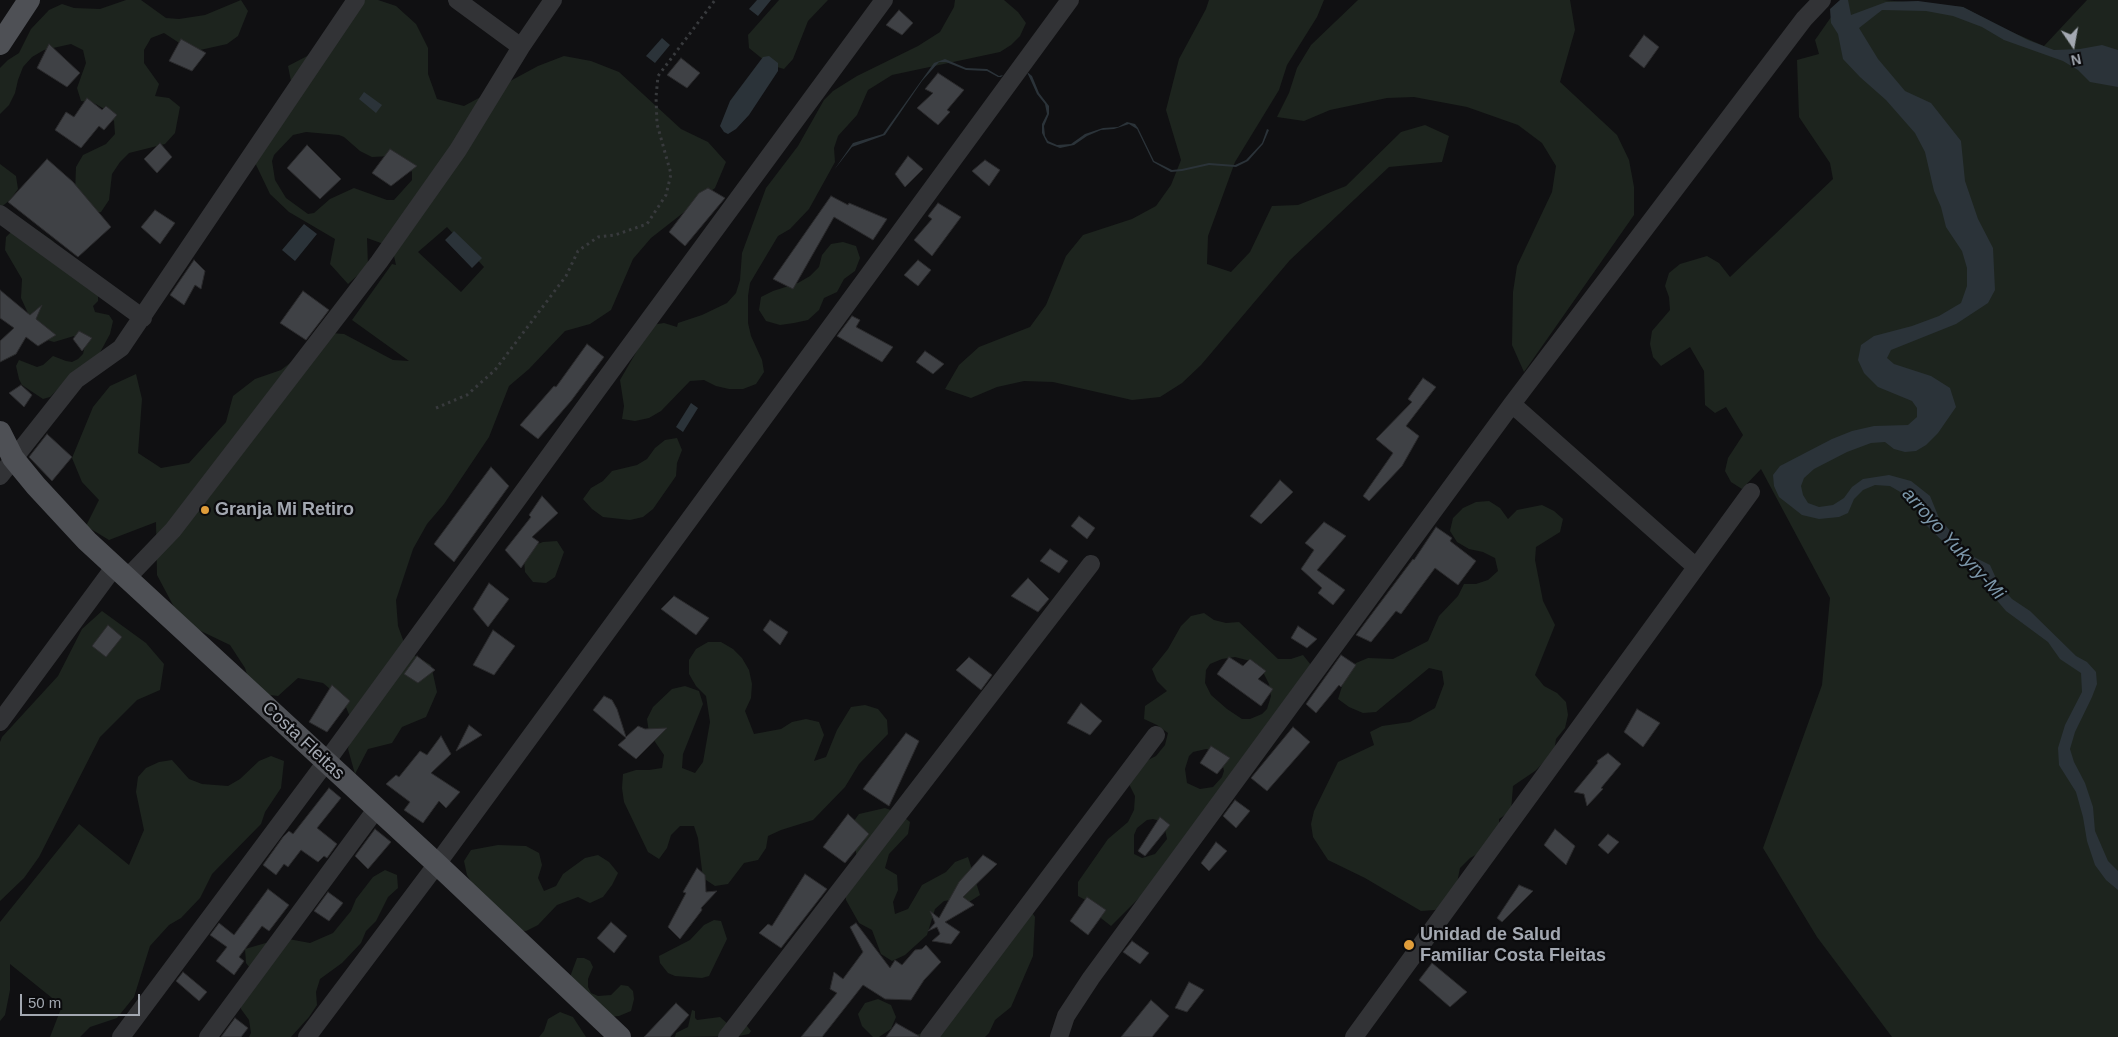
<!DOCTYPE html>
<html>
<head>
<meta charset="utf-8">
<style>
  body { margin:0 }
  #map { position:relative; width:2118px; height:1037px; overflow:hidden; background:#101012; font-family:Arial,sans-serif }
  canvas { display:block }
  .north { position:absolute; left:2048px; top:20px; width:50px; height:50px; -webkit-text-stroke:4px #0b0b0d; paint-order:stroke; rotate:168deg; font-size:14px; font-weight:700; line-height:20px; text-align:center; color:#a3a8b1 }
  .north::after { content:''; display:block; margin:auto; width:18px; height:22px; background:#a3a8b1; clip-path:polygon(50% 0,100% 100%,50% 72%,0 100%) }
  .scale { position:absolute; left:20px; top:994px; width:120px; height:22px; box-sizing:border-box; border:2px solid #a3a8b1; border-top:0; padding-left:6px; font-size:15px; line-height:18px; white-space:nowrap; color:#a3a8b1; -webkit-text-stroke:4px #0b0b0d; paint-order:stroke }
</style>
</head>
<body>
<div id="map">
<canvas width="2118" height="1037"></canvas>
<div class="north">N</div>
<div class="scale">50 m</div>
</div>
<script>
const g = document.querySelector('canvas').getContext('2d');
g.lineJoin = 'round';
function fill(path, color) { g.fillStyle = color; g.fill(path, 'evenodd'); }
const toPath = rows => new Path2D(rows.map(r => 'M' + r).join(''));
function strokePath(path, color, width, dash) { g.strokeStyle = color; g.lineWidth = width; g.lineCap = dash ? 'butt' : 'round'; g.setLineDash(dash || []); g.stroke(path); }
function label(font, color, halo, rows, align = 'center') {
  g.font = font + ' Arial,sans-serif'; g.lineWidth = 4.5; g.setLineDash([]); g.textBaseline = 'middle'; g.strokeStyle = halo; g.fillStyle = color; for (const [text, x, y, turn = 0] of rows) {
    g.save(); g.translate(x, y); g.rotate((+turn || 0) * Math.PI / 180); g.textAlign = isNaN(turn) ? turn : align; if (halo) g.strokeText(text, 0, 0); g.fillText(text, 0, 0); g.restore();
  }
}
fill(toPath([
  [126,0,141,0,166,18,179,19,205,15,241,0,248,11,238,36,227,44,200,50,187,48,164,33,151,38,144,50,144,63,159,84,155,96,169,98,180,107,175,133,165,144,129,153,120,162,112,174,109,200,101,212,88,215,75,194,76,167,83,155,106,144,115,134,114,121,106,110,94,103,81,101,77,88,86,63,83,50,71,44,44,50,32,57,23,67,18,80,15,93,9,105,0,114,0,68,8,60,19,53,31,29,49,10,62,4,74,8,100,9],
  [365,0,378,0,396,6,416,24,428,48,428,74,437,99,464,106,538,66,564,56,591,61,619,72,681,129,708,142,726,162,715,188,651,238,633,259,611,310,590,324,565,331,529,369,509,386,489,437,444,504,427,524,413,549,396,600,398,626,407,651,431,665,437,692,426,717,402,727,392,743,368,749,355,774,348,749,353,724,343,700,323,683,298,678,278,696,253,693,245,668,230,645,182,622,157,575,156,522,109,540,86,526,99,500,82,482,72,458,93,407,110,386,136,374,142,399,138,453,161,468,189,463,226,422,233,396,255,379,281,370,303,353,317,332,344,334,393,360,409,361,352,320,392,264,396,265,392,247,367,238,368,266,348,284,330,264,335,239,289,212,270,194,247,146,293,91,288,66,338,40,347,13],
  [306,132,339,135,344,137,360,151,372,157,391,156,408,167,412,172,412,180,394,200,387,200,354,188,330,199,314,213,308,214,286,198,275,180,272,161,274,155,293,135],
  [447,227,484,267,461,292,418,252],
  [779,0,828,0,808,21,793,59,784,69,770,65,749,48,748,35],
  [955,0,1004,0,1018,12,1026,23,1020,36,1011,45,1000,52,892,75,868,90,857,115,838,136,834,148,835,162,809,209,790,229,778,236,750,283,748,296,748,323,751,336,762,360,764,372,756,384,743,389,729,389,716,386,704,380,690,381,661,411,649,418,635,421,622,419,624,406,620,380,652,325,664,323,677,327,678,323,702,315,727,303,736,293,740,280,742,253,766,188,798,146,824,100,833,91,857,76,918,46,940,32,954,7],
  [1209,0,1324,0,1317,17,1287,65,1279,90,1235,162,1208,236,1207,264,1231,272,1250,252,1272,206,1298,205,1346,186,1401,132,1425,125,1449,136,1442,162,1389,167,1290,260,1201,365,1182,383,1160,397,1132,400,1053,382,1024,381,997,387,971,398,945,389,959,365,979,347,1030,327,1046,305,1066,256,1083,235,1132,219,1156,206,1171,185,1181,160,1166,110,1179,59,1206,9],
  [1358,0,1570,0,1575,30,1560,82,1617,135,1629,160,1634,187,1634,215,1524,372,1512,345,1513,292,1517,266,1552,192,1556,166,1542,143,1518,125,1467,107,1414,97,1387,98,1330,110,1304,121,1277,117,1289,93,1297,68,1311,45],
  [1843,0,1883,0,1963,7,2005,29,2044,46,2087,0,2118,0,2118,1037,1892,1037,1817,937,1763,848,1822,685,1830,598,1761,469,1742,489,1731,482,1725,471,1728,458,1743,435,1726,407,1715,413,1705,405,1704,371,1690,347,1661,366,1653,357,1650,344,1652,331,1670,310,1669,297,1665,286,1669,273,1680,264,1707,256,1719,263,1730,277,1833,179,1830,163,1799,117,1797,60,1819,54,1815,40],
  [0,164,16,176,18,189,10,200,0,208],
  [31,228,37,230,53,241,87,288,93,290,98,295,98,301,93,306,95,312,109,315,113,321,110,334,97,358,69,378,50,397,43,399,22,385,19,379,16,366,19,360,37,367,43,365,53,356,66,361,72,362,78,359,83,354,86,341,81,336,74,336,54,342,47,340,38,331,27,311,21,298,22,279,5,250,6,237,11,232],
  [843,242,856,246,860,258,855,271,844,279,837,292,824,298,819,310,808,320,794,323,780,325,766,321,759,310,761,297,773,291,798,283,810,276,819,267,822,255,831,244],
  [677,438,682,450,677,463,676,476,653,509,643,517,630,520,603,517,592,509,583,499,591,488,603,481,612,471,637,465,647,459,655,448,665,440],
  [1489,501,1500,508,1508,519,1517,510,1542,505,1554,511,1563,519,1560,532,1536,547,1535,560,1543,601,1555,625,1535,675,1544,686,1557,693,1566,702,1568,715,1565,728,1556,739,1554,752,1535,771,1513,786,1511,811,1499,819,1499,832,1495,845,1470,858,1460,868,1455,893,1447,904,1435,910,1421,911,1365,878,1328,860,1313,837,1311,824,1314,811,1338,762,1374,745,1370,732,1382,726,1410,722,1435,708,1444,684,1442,671,1429,668,1376,712,1363,713,1349,707,1338,699,1346,674,1356,663,1368,658,1393,659,1428,641,1439,616,1458,596,1464,584,1476,584,1488,580,1498,571,1495,558,1483,552,1469,549,1457,542,1450,531,1453,518,1463,508,1476,502],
  [557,541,564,552,555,577,546,583,533,582,525,572,524,559,530,547,543,542],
  [102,611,146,643,164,664,160,690,137,700,100,737,39,857,24,878,0,901,0,742,2,737,58,676,82,629],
  [1204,613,1214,620,1226,623,1239,622,1278,659,1291,659,1303,655,1311,665,1165,886,1139,898,1111,926,1097,915,1091,903,1078,896,1078,882,1108,839,1128,822,1134,810,1135,796,1129,784,1144,762,1156,756,1165,745,1168,733,1157,725,1144,719,1145,706,1167,691,1157,681,1152,669,1168,649,1181,626,1191,616],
  [1235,657,1254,662,1263,672,1269,684,1271,696,1267,709,1262,714,1250,719,1242,719,1227,709,1211,695,1205,683,1206,670,1210,664,1222,659],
  [1206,749,1212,750,1221,758,1224,771,1222,777,1213,787,1200,789,1187,783,1185,769,1189,756,1193,752],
  [1153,819,1160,821,1164,825,1167,839,1155,854,1142,858,1134,854,1134,835,1137,828,1147,820],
  [708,642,721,642,733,649,742,658,749,670,752,684,751,698,745,711,754,734,781,729,792,722,806,719,819,722,824,735,814,761,826,757,837,730,851,707,865,705,878,709,887,720,888,734,859,764,845,787,813,820,781,830,768,836,766,848,758,860,744,863,728,884,715,886,703,878,698,838,694,826,680,826,671,835,667,848,659,859,648,852,624,802,622,788,623,774,636,770,649,770,662,768,664,755,649,733,647,719,653,707,672,689,685,686,699,691,703,704,683,754,682,768,695,773,703,762,710,722,706,696,696,686,689,674,689,660,696,649],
  [271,756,284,761,281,788,265,812,261,824,212,874,200,898,181,918,169,925,150,946,134,997,117,1018,90,1027,80,1037,50,1037,62,1006,10,964,10,990,5,1015,0,1021,0,922,79,824,129,865,144,830,136,792,138,777,146,768,159,762,172,760,189,779,202,784,228,786,240,779,259,761],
  [885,808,899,813,910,822,908,834,889,854,885,868,897,875,898,890,893,902,895,914,908,909,922,885,946,872,955,862,968,857,980,895,969,902,957,899,944,901,935,909,927,935,905,955,892,961,881,954,872,930,859,923,846,900,845,887,858,864,851,825,859,814],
  [498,845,526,846,539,853,542,865,538,878,544,891,556,886,563,874,585,858,598,855,609,862,618,873,612,885,603,897,590,903,578,897,557,905,538,925,526,931,511,930,475,888,467,875,464,861,471,850],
  [385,870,397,875,398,888,388,897,376,921,366,931,361,943,342,963,320,979,316,992,317,1005,309,1017,291,1037,249,1037,251,1033,249,1020,241,1009,240,995,254,973,246,963,245,949,283,938,310,943,333,933,351,911,356,899,373,877],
  [1031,911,1035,917,1033,956,1011,1007,995,1020,989,1033,985,1037,907,1037,927,1032],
  [714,920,721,921,727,939,709,976,702,978,675,976,668,973,660,963,659,956,690,940,704,925],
  [577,958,584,958,590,961,593,967,588,979,588,987,591,993,598,996,611,995,621,985,628,986,633,991,634,999,631,1011,619,1016,600,1018,570,977],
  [878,999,891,1005,896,1017,891,1029,879,1037,873,1037,862,1026,858,1014,865,1003],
  [692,1010,695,1011,695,1018,697,1020,720,1017,728,1024,747,1026,751,1031,749,1034,739,1036,675,1037,676,1033,688,1027],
  [560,1012,573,1017,586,1037,539,1037,544,1031,548,1019]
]), '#1d241e');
fill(toPath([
  [757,0,771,0,758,16,749,9],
  [1840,0,1848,0,1851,15,1886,2,1918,1,1963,7,2028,40,2054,50,2080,49,2102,45,2118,50,2118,87,2090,82,2078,70,2063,61,2004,40,1982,27,1953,16,1926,11,1882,10,1859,28,1878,59,1905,91,1931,103,1961,141,1965,181,1978,219,1993,248,1995,290,1988,303,1956,324,1891,350,1887,358,1894,364,1931,376,1950,388,1956,407,1938,433,1926,445,1916,451,1905,452,1894,449,1885,442,1871,443,1847,452,1814,469,1804,478,1801,486,1803,495,1808,503,1819,507,1833,505,1844,498,1852,487,1863,479,1889,475,1911,481,1930,496,1939,518,1972,556,1990,565,1999,585,2012,599,2030,611,2076,656,2087,662,2096,672,2097,684,2092,697,2075,732,2070,749,2074,762,2085,783,2093,807,2095,831,2108,861,2118,871,2118,890,2106,880,2095,865,2087,841,2083,817,2076,792,2059,765,2058,748,2065,725,2082,692,2081,673,2060,659,2048,642,2006,611,1989,591,1983,577,1969,567,1925,524,1916,503,1902,493,1890,486,1875,485,1863,490,1854,499,1848,513,1839,517,1819,519,1802,515,1788,504,1779,497,1774,486,1773,475,1780,466,1832,439,1852,431,1874,426,1908,425,1917,417,1917,408,1912,401,1878,387,1864,373,1858,360,1861,345,1874,336,1912,326,1939,316,1961,303,1967,286,1967,268,1962,251,1946,227,1941,207,1934,191,1925,152,1915,133,1886,100,1860,77,1843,59,1838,34,1831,23,1830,9],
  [662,38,670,45,655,63,646,56],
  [769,56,778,63,778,71,749,115,736,129,728,134,724,132,720,126,730,101,763,57],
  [945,59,966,68,987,69,999,76,1003,75,1001,77,998,77,987,71,966,70,946,62,939,62,922,81,885,135,852,147,834,170,853,143,883,134,934,63],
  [1027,72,1032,76,1039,93,1049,106,1049,114,1044,126,1045,136,1048,141,1057,145,1071,144,1085,134,1103,128,1118,127,1127,122,1135,124,1138,128,1154,161,1172,170,1182,169,1209,163,1235,165,1246,160,1262,143,1267,129,1269,130,1263,144,1248,161,1236,167,1209,165,1182,171,1171,172,1153,162,1137,129,1129,124,1114,129,1101,130,1087,136,1074,145,1060,148,1047,143,1042,133,1042,124,1047,114,1045,104,1037,94],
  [364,92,382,105,376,113,359,99],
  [304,224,317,234,295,261,282,250],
  [454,231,482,258,472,268,445,240],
  [691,403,698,408,683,432,676,427]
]), '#2b3339');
const building = toPath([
  [899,10,913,23,902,35,886,25,899,10],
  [1644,35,1659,47,1644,68,1629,56,1644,35],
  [181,39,206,53,192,71,169,61,181,39],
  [49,44,80,73,67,87,37,68,49,44],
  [681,58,700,73,687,88,667,75,681,58],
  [938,73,964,90,947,110,950,112,938,125,917,108,933,93,925,89,938,73],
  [87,98,102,110,106,106,117,115,104,130,99,126,81,148,55,130,66,112,74,117,87,98],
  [160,143,172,157,157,173,144,159,160,143],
  [307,145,341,179,320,199,287,168,307,145],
  [390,149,417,166,391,186,372,173,390,149],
  [908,156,923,169,905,187,895,174,908,156],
  [47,159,73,182,111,227,78,257,8,202,47,159],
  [985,160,1000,170,989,186,972,171,985,160],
  [708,188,725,198,685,246,669,232,699,193,708,188],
  [831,196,848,205,849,203,887,219,873,240,834,217,793,289,773,279,831,196],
  [938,203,961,217,932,256,914,240,932,219,928,216,938,203],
  [155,210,175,223,160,244,141,227,155,210],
  [194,260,205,271,201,289,195,285,184,305,170,295,194,260],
  [918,260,931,270,918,286,904,275,918,260],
  [0,290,30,315,42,305,36,319,56,335,38,346,26,337,16,354,0,362,0,341,14,328,0,318,0,290],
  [303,291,329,310,306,340,280,323,303,291],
  [852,316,860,320,856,327,893,347,882,362,837,336,852,316],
  [79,331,92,338,82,351,73,339,79,331],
  [587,344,604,357,571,401,538,439,520,425,554,386,556,387,587,344],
  [925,351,944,364,933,374,916,362,925,351],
  [1423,378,1436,387,1406,426,1419,436,1402,466,1369,501,1363,496,1393,453,1376,439,1412,402,1408,399,1423,378],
  [21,385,32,395,24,407,9,393,21,385],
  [47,434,72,457,52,481,29,457,47,434],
  [491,467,509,486,454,562,434,544,491,467],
  [1280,480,1293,492,1261,524,1250,516,1280,480],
  [542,496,558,513,532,537,539,542,521,568,505,550,531,517,529,515,542,496],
  [1079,516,1095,528,1087,539,1071,526,1079,516],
  [1324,522,1346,536,1317,570,1345,590,1333,605,1318,593,1322,588,1301,569,1314,550,1305,543,1324,522],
  [1436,527,1452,538,1450,541,1476,561,1458,585,1435,568,1401,614,1396,611,1371,642,1356,635,1413,559,1414,560,1436,527],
  [1050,549,1068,561,1059,573,1040,561,1050,549],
  [1028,578,1049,599,1038,612,1011,596,1028,578],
  [489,583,509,599,488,627,473,609,489,583],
  [674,596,709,618,696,635,661,609,674,596],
  [770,620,788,632,780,645,763,630,770,620],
  [108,625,122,637,106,657,92,646,108,625],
  [1298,626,1317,639,1307,648,1291,638,1298,626],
  [493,630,515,646,494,675,473,665,493,630],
  [1341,655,1356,665,1341,687,1339,685,1316,713,1306,704,1341,655],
  [417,656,435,670,418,683,404,674,417,656],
  [969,657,992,675,981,690,956,670,969,657],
  [1229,657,1243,666,1250,659,1266,671,1258,679,1273,689,1261,706,1217,674,1229,657],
  [332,685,350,701,327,732,309,722,332,685],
  [604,696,612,700,617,709,626,737,638,726,645,729,667,728,636,759,618,745,626,738,593,710,604,696],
  [1081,703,1102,721,1090,735,1067,723,1081,703],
  [1637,709,1660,723,1643,747,1624,732,1637,709],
  [469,725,482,735,456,751,469,725],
  [1293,727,1310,742,1267,791,1251,778,1293,727],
  [906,733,919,741,889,806,863,789,906,733],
  [441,736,451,754,431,773,460,792,446,808,439,801,423,823,404,810,410,802,386,784,396,775,399,777,420,751,427,755,441,736],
  [1211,746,1230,758,1217,774,1200,763,1211,746],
  [1608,753,1621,764,1601,788,1603,789,1587,806,1584,794,1574,792,1598,763,1597,761,1608,753],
  [329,788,341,798,317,828,337,844,327,858,324,856,318,862,301,850,288,867,284,864,276,875,263,865,283,837,289,831,293,834,329,788],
  [1235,800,1250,811,1236,828,1223,816,1235,800],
  [848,814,869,834,845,863,823,847,848,814],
  [1160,817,1170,825,1145,856,1138,851,1160,817],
  [375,829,391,842,368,869,355,856,375,829],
  [1555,829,1575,846,1566,865,1544,845,1555,829],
  [1608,834,1619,842,1608,854,1598,845,1608,834],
  [1216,842,1227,851,1209,871,1201,863,1216,842],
  [983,855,997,864,963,897,974,905,945,922,960,932,951,944,932,941,940,934,937,927,928,931,935,923,930,911,939,918,959,882,983,855],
  [697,868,705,875,706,892,717,891,701,908,702,910,680,939,668,927,686,893,683,892,697,868],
  [805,874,827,889,781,948,759,933,768,924,772,926,805,874],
  [1519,885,1533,891,1502,922,1497,918,1519,885],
  [268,889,289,905,269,931,262,926,239,957,244,961,234,975,216,961,227,947,210,935,219,923,234,935,268,889],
  [328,892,343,903,329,921,314,911,328,892],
  [1087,897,1106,910,1088,935,1070,921,1087,897],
  [611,922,627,936,614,953,597,938,611,922],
  [856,923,890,968,895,960,902,965,915,950,922,949,926,945,941,962,924,980,911,1000,885,999,863,985,822,1037,801,1037,837,993,830,989,834,972,843,979,863,952,850,927,856,923],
  [1132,941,1149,953,1140,964,1123,952,1132,941],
  [1432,963,1467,992,1450,1007,1419,980,1432,963],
  [183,972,207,992,199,1001,176,981,183,972],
  [1189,982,1204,990,1187,1012,1175,1008,1189,982],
  [1151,1000,1169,1016,1152,1037,1121,1037,1151,1000],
  [676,1003,689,1015,670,1037,644,1037,676,1003],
  [235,1018,248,1028,241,1037,221,1037,235,1018],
  [896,1023,919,1036,919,1037,886,1037,896,1023]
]);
fill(building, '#3f4145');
strokePath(building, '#2b2b2d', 1);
strokePath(toPath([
  [436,408,467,395,495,370,566,276,578,251,598,237,615,235,647,224,666,195,671,174,657,124,656,97,658,76,715,0]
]), '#383a3d', 3, [2.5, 4]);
strokePath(toPath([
  [457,0,521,47],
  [0,214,143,318],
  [1512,404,1696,567],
  [0,476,76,380,121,348,356,0],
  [127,578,173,530,379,262,458,150,521,47,553,0],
  [0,722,115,566],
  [121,1037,326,762,598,389,884,0],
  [208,1037,377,808],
  [307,1037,437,864,1070,0],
  [727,1037,1091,564],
  [929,1037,1156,735],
  [1059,1037,1066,1016,1091,978,1512,404,1804,19,1822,0],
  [1354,1037,1751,492]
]), '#323336', 18);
strokePath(toPath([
  [0,44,29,0],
  [0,432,13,458,36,486,87,541,437,864,620,1037]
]), '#4e5055', 22);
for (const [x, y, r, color] of [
  [205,510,5,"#e09d3a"],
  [1409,945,6,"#e09d3a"]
]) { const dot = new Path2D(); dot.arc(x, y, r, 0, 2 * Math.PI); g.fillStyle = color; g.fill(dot); strokePath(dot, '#0b0b0d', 2); }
label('bold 18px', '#a3a8b1', '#0b0b0d', [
  ["Granja Mi Retiro",215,510],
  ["Unidad de Salud",1420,935],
  ["Familiar Costa Fleitas",1420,956]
], 'left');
label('18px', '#a3a8b1', '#0b0b0d', [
  ["Costa Fleitas",303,741,43]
]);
label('italic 19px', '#7c97aa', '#0b0b0d', [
  ["arroyo Yukyry-Mi",1953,544,48]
]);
</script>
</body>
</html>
